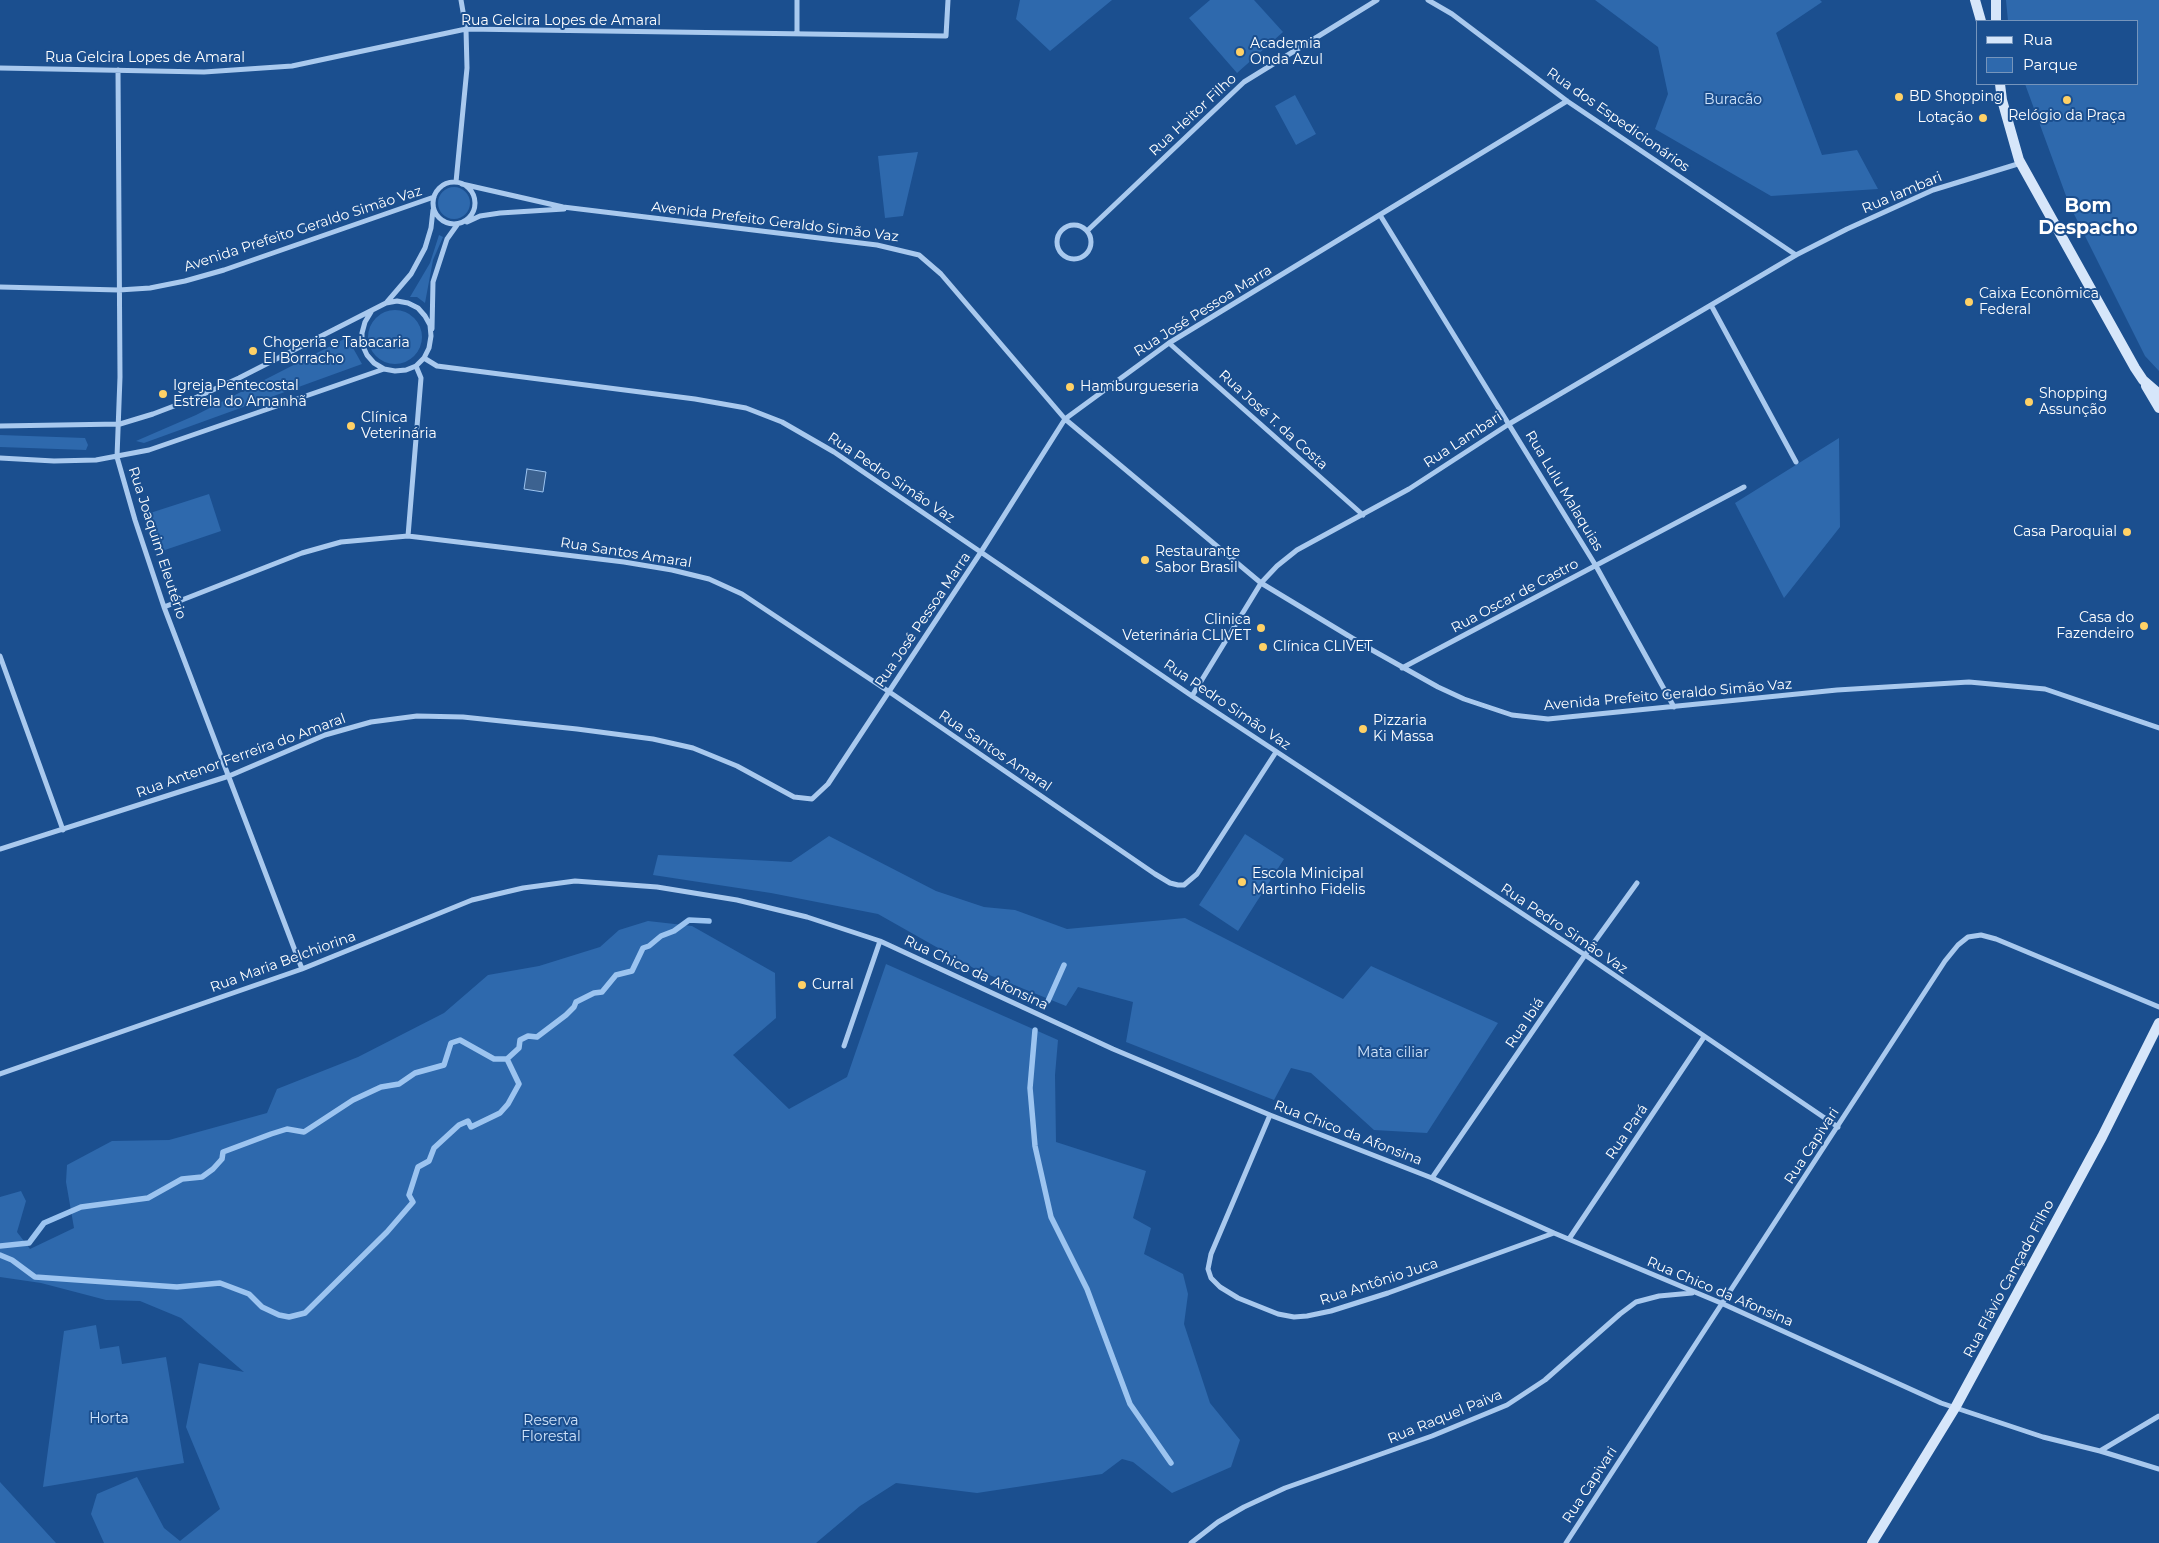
<!DOCTYPE html>
<html>
<head>
<meta charset="utf-8">
<style>
  body { margin:0 }
  #map { position:relative; width:2159px; height:1543px; overflow:hidden; background:#1b4f8f; font-family:Montserrat,sans-serif }
  canvas { display:block }
  .legend { position:absolute; left:1976px; top:20px; width:162px; height:65px; box-sizing:border-box; background:#1b4f8f; border:1px solid #7695bc; margin:0; padding:6px 9px; list-style:none; font-size:15px; color:#fff }
  .legend li { display:flex; align-items:center; gap:10px; height:25px }
  .legend b { width:25px; border:1px solid #7695bc }
</style>
</head>
<body>
<div id="map">
<canvas width="2159" height="1543"></canvas>
<ul class="legend">
<li><b style="height:6px;background:#d6e6fa"></b>Rua</li>
<li><b style="height:14px;background:#2e69ad"></b>Parque</li>
</ul>
</div>
<script>
const g = document.querySelector('canvas').getContext('2d');
g.lineJoin = 'round';
function fill(path, color) { g.fillStyle = color; g.fill(path, 'evenodd'); }
const toPath = rows => new Path2D(rows.map(r => 'M' + r).join(''));
function strokePath(path, color, width, dash) { g.strokeStyle = color; g.lineWidth = width; g.lineCap = dash ? 'butt' : 'round'; g.setLineDash(dash || []); g.stroke(path); }
function label(font, color, halo, rows, align = 'center') {
  g.font = font + ' Montserrat,sans-serif'; g.lineWidth = 4; g.setLineDash([]); g.textBaseline = 'middle'; g.strokeStyle = halo; g.fillStyle = color; for (const [text, x, y, turn = 0] of rows) {
    g.save(); g.translate(x, y); g.rotate((+turn || 0) * Math.PI / 180); g.textAlign = isNaN(turn) ? turn : align; if (halo) g.strokeText(text, 0, 0); g.fillText(text, 0, 0); g.restore();
  }
}
fill(toPath([
  [1020,0,1112,0,1050,51,1016,19],
  [1210,0,1254,0,1283,32,1237,73,1189,18],
  [1595,0,1820,0,1822,2,1776,33,1822,155,1857,150,1878,189,1771,196,1655,129,1668,94,1658,47],
  [2006,0,2159,0,2159,371,2145,356,2069,204,2025,84,2138,84,2138,21,2008,21],
  [1295,95,1316,134,1296,145,1275,106],
  [918,152,903,216,885,218,878,156],
  '438 203a16 16 0 1 1 32 0a16 16 0 1 1-32 0Z',
  [439,235,443,237,433,260,425,303,417,297,410,297,430,263],
  '368 337a27 27 0 1 1 54 0a27 27 0 1 1-54 0Z',
  [352,335,353,348,362,364,144,443,136,441,196,415],
  [0,435,85,438,88,445,86,450,0,447],
  [1839,438,1840,527,1784,598,1735,503],
  [209,494,221,531,159,552,147,514],
  [1245,834,1284,859,1238,931,1199,905],
  [829,836,936,891,984,907,1015,910,1067,929,1185,918,1343,999,1371,966,1498,1023,1427,1133,1374,1130,1311,1073,1291,1068,1274,1100,1126,1042,1133,1002,1078,987,1066,1006,977,970,878,914,771,893,653,875,658,855,791,862],
  [648,921,692,926,775,973,776,1018,733,1055,789,1109,847,1077,886,964,1058,1040,1055,1075,1056,1142,1146,1171,1133,1218,1151,1228,1144,1254,1183,1274,1188,1294,1184,1324,1210,1403,1240,1440,1231,1467,1172,1493,1133,1462,1122,1459,1102,1474,977,1493,896,1483,860,1506,816,1543,104,1543,91,1514,97,1494,137,1477,164,1528,180,1541,220,1509,186,1427,199,1363,244,1372,181,1318,140,1301,106,1300,41,1283,0,1277,0,1197,21,1191,26,1201,17,1232,30,1249,74,1228,66,1182,67,1165,112,1141,169,1140,267,1113,277,1089,358,1057,444,1013,488,975,539,966,600,947,619,930],
  [96,1325,100,1349,119,1346,122,1364,166,1357,184,1463,43,1487,64,1331],
  [0,1482,56,1543,0,1543]
]), '#2e69ad');
const water = toPath([
  [527,469,546,472,543,492,524,489,527,469]
]);
fill(water, '#3c6290');
strokePath(water, '#9cc4f0', 1);
strokePath(toPath([
  [1048,1001,1064,965],
  [1035,1030,1030,1088,1035,1146,1051,1217,1087,1289,1130,1404,1171,1463],
  [0,1246,29,1243,44,1223,81,1207,148,1198,182,1179,202,1177,213,1169,222,1159,223,1152,271,1134,287,1129,304,1132,353,1100,381,1087,399,1084,415,1073,444,1065,451,1043,460,1040,494,1059,507,1059],
  [0,1255,12,1260,35,1277,177,1287,220,1283,249,1294,262,1307,279,1315,289,1317,305,1313,387,1232,413,1202,409,1195,418,1167,429,1161,434,1148,459,1125,468,1121,471,1127,500,1113,508,1104,519,1084,507,1059,519,1048,520,1040,528,1036,537,1037,566,1015,574,1007,576,1002,594,993,602,992,616,975,632,971,643,948,649,946,661,936,674,931,689,920,709,921]
]), '#9cc4f0', 5.5);
strokePath(toPath([
  [797,0,797,34],
  [1428,0,1452,14,1567,101,1796,255],
  [0,68,204,72,292,66,466,29,946,36,948,0],
  [118,70,120,377,117,457,135,520,164,607,302,969],
  '433 203a21 21 0 1 1 42 0a21 21 0 1 1-42 0Z',
  [456,182,467,68,466,29,461,0],
  [462,184,563,207,877,245,919,255,941,274,1065,419,1261,583,1372,650,1438,687,1464,699,1512,715,1548,719,1837,690,1969,682,2045,689,2159,728],
  [1380,215,1596,566,1674,707],
  [467,222,480,216,500,213,564,209],
  '1057 242a17 17 0 1 1 34 0a17 17 0 1 1-34 0Z',
  [1087,231,1244,82,1377,0],
  [0,287,119,290,150,288,185,281,224,270,434,197],
  [387,302,411,274,425,248,431,228,433,210],
  [1711,305,1796,462],
  [432,329,433,282,447,239,457,225],
  [1169,343,1363,515],
  [424,358,437,366,695,399,746,408,782,422,834,452,1192,696,1585,955,1838,1127],
  [0,426,120,424,153,414,195,398,239,378,386,303,397,301,408,303,418,308,425,316,430,325,431,336,429,348,424,358,416,366,406,370,395,371,384,369,374,363,367,355,362,344,362,333,365,322,371,312],
  [0,458,54,461,96,460,149,450,384,369],
  [408,536,421,378,416,366],
  [164,607,302,553,341,542,408,536,624,562,672,570,709,579,742,594,888,691,1155,874,1170,883,1178,885,1184,885,1197,874,1276,752],
  [0,656,63,830],
  [1402,668,1744,487],
  [1192,696,1261,583,1277,566,1297,550,1409,489,1509,424,1796,255,1847,229,1933,190,2021,163],
  [0,849,229,776,325,735,371,722,417,716,463,717,577,729,653,739,693,748,737,766,794,797,812,799,828,784,981,552,1065,419,1169,343,1567,101],
  [844,1046,880,941],
  [0,1074,302,969,472,900,523,888,575,881,657,887,737,900,807,917,880,941,1113,1049,1270,1115,1432,1178,1554,1233,1721,1303,1941,1403,2043,1437,2100,1451],
  [1270,1115,1211,1254,1208,1269,1211,1278,1220,1287,1238,1298,1278,1314,1294,1317,1307,1316,1331,1311,1388,1293,1554,1233],
  [1432,1178,1585,955,1637,883],
  [1569,1239,1704,1037],
  [2159,1416,2100,1451,2159,1469],
  [1191,1543,1218,1522,1244,1507,1285,1488,1432,1436,1507,1405,1545,1380,1620,1314,1636,1302,1659,1296,1692,1293],
  [1566,1543,1945,961,1958,945,1968,937,1981,935,1996,939,2159,1007]
]), '#a9c9ee', 5);
strokePath(toPath([
  [1975,0,1981,21],
  [1996,21,1996,0],
  [2000,84,2002,100,2019,160,2135,368,2143,380,2159,394],
  [2146,386,2159,408],
  [1872,1543,1955,1408,2102,1137,2159,1023]
]), '#d6e6fa', 10);
for (const [x, y, r, color] of [
  [1240,52,5,"#ffd166"],
  [1899,97,5,"#ffd166"],
  [2067,100,5,"#ffd166"],
  [1983,118,5,"#ffd166"],
  [1969,302,5,"#ffd166"],
  [253,351,5,"#ffd166"],
  [1070,387,5,"#ffd166"],
  [163,394,5,"#ffd166"],
  [2029,402,5,"#ffd166"],
  [351,426,5,"#ffd166"],
  [2127,532,5,"#ffd166"],
  [1145,560,5,"#ffd166"],
  [2144,626,5,"#ffd166"],
  [1261,628,5,"#ffd166"],
  [1263,647,5,"#ffd166"],
  [1363,729,5,"#ffd166"],
  [1242,882,5,"#ffd166"],
  [802,985,5,"#ffd166"]
]) { const dot = new Path2D(); dot.arc(x, y, r, 0, 2 * Math.PI); g.fillStyle = color; g.fill(dot); strokePath(dot, '#1b4f8f', 2); }
label('14px', '#fff', '#1b4f8f', [
  ["Rua Gelcira Lopes de Amaral",561,21],
  ["Rua Gelcira Lopes de Amaral",145,58],
  ["Rua Heitor Filho",1193,115,-43],
  ["Rua dos Espedicionários",1618,120,35],
  ["Rua lambari",1902,193,-23],
  ["Avenida Prefeito Geraldo Simão Vaz",775,222,7],
  ["Avenida Prefeito Geraldo Simão Vaz",303,229,-18],
  ["Rua José Pessoa Marra",1203,311,-32],
  ["Rua José T. da Costa",1273,420,42],
  ["Rua Lambari",1463,440,-33],
  ["Rua Pedro Simão Vaz",891,478,34],
  ["Rua Lulu Malaquias",1564,491,59],
  ["Rua Joaquim Eleutério",157,543,72],
  ["Rua Santos Amaral",626,553,9],
  ["Rua Oscar de Castro",1515,596,-28],
  ["Rua José Pessoa Marra",923,620,-56],
  ["Avenida Prefeito Geraldo Simão Vaz",1668,695,-5],
  ["Rua Pedro Simão Vaz",1227,705,34],
  ["Rua Santos Amaral",995,751,34],
  ["Rua Antenor Ferreira do Amaral",241,756,-20],
  ["Rua Pedro Simão Vaz",1564,929,34],
  ["Rua Maria Belchiorina",283,962,-20],
  ["Rua Chico da Afonsina",976,973,25],
  ["Rua Ibiá",1525,1023,-56],
  ["Rua Pará",1627,1132,-56],
  ["Rua Chico da Afonsina",1348,1133,21],
  ["Rua Capivari",1812,1146,-57],
  ["Rua Flávio Cançado Filho",2009,1279,-62],
  ["Rua Antônio Juca",1379,1282,-18],
  ["Rua Chico da Afonsina",1720,1292,23],
  ["Rua Raquel Paiva",1445,1417,-22],
  ["Rua Capivari",1590,1485,-57]
]);
label('14px', '#fff', '#1b4f8f', [
  ["Academia",1250,44],
  ["Onda Azul",1250,60],
  ["BD Shopping",1909,97],
  ["Relógio da Praça",2067,116,"center"],
  ["Lotação",1973,118,"right"],
  ["Caixa Econômica",1979,294],
  ["Federal",1979,310],
  ["Choperia e Tabacaria",263,343],
  ["El Borracho",263,359],
  ["Igreja Pentecostal",173,386],
  ["Estrela do Amanhã",173,402],
  ["Hamburgueseria",1080,387],
  ["Shopping",2039,394],
  ["Assunção",2039,410],
  ["Clínica",361,418],
  ["Veterinária",361,434],
  ["Casa Paroquial",2117,532,"right"],
  ["Restaurante",1155,552],
  ["Sabor Brasil",1155,568],
  ["Casa do",2134,618,"right"],
  ["Fazendeiro",2134,634,"right"],
  ["Clinica",1251,620,"right"],
  ["Veterinária CLIVET",1251,636,"right"],
  ["Clínica CLIVET",1273,647],
  ["Pizzaria",1373,721],
  ["Ki Massa",1373,737],
  ["Escola Minicipal",1252,874],
  ["Martinho Fidelis",1252,890],
  ["Curral",812,985]
], 'left');
label('14px', '#cfe3fa', '#1b4f8f', [
  ["Buracão",1733,100],
  ["Mata ciliar",1393,1053],
  ["Horta",109,1419],
  ["Reserva",551,1421],
  ["Florestal",551,1437]
]);
label('bold 19px', '#fff', '#1b4f8f', [
  ["Bom",2088,206],
  ["Despacho",2088,228]
]);
</script>
</body>
</html>
